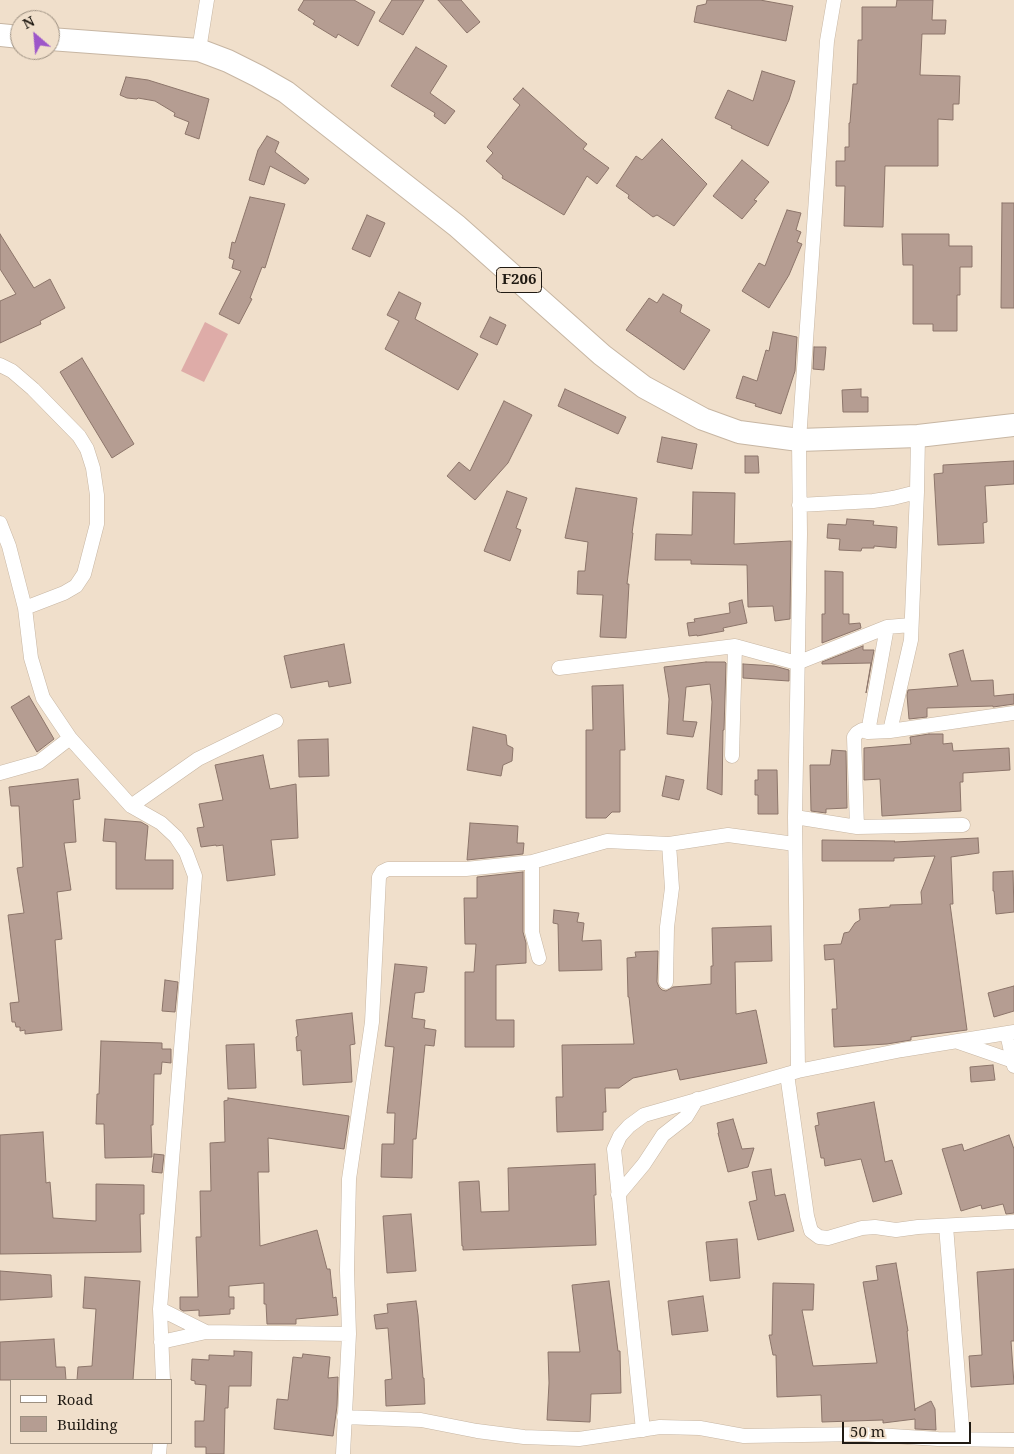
<!DOCTYPE html>
<html>
<head>
<meta charset="utf-8">
<style>
  body { margin:0 }
  #map { position:relative; width:1014px; height:1454px; overflow:hidden; background:#f0dfcb; font-family:"Noto Serif",serif }
  canvas { display:block }
  .legend { position:absolute; left:10px; top:1379px; width:162px; height:65px; box-sizing:border-box; background:#f0dfcb; border:1px solid #9d9081; margin:0; padding:6px 9px; list-style:none; font-size:15px; color:#201a13 }
  .legend li { display:flex; align-items:center; gap:10px; height:25px }
  .legend b { width:25px; border:1px solid #9d9081 }
  .north { position:absolute; left:10px; top:10px; width:50px; height:50px; box-sizing:border-box; background:#f0dfcb; border:1px solid #9d9081; border-radius:50%; rotate:333deg; font-size:14px; font-weight:700; line-height:20px; text-align:center; color:#201a13 }
  .north::after { content:''; display:block; margin:auto; width:18px; height:22px; background:#9d56c9; clip-path:polygon(50% 0,100% 100%,50% 72%,0 100%) }
  .scale { position:absolute; left:842px; top:1422px; width:129px; height:22px; box-sizing:border-box; border:2px solid #201a13; border-top:0; padding-left:6px; font-size:15px; line-height:18px; white-space:nowrap; color:#201a13; -webkit-text-stroke:4px #f0dfcb; paint-order:stroke }
</style>
</head>
<body>
<div id="map">
<canvas width="1014" height="1454"></canvas>
<ul class="legend">
<li><b style="height:6px;background:#fff"></b>Road</li>
<li><b style="height:14px;background:#b59d92"></b>Building</li>
</ul>
<div class="north">N</div>
<div class="scale">50 m</div>
</div>
<script>
const g = document.querySelector('canvas').getContext('2d');
g.lineJoin = 'round';
function fill(path, color) { g.fillStyle = color; g.fill(path, 'evenodd'); }
const toPath = rows => new Path2D(rows.map(r => 'M' + r).join(''));
function strokePath(path, color, width, dash) { g.strokeStyle = color; g.lineWidth = width; g.lineCap = dash ? 'butt' : 'round'; g.setLineDash(dash || []); g.stroke(path); }
function label(font, color, halo, rows, align = 'center') {
  g.font = font + ' "Noto Serif",serif'; g.lineWidth = 4; g.setLineDash([]); g.textBaseline = 'middle'; g.strokeStyle = halo; g.fillStyle = color; for (const [text, x, y, turn = 0] of rows) {
    g.save(); g.translate(x, y); g.rotate((+turn || 0) * Math.PI / 180); g.textAlign = isNaN(turn) ? turn : align; if (halo) g.strokeText(text, 0, 0); g.fillText(text, 0, 0); g.restore();
  }
}
fill(toPath([
  [205,322,228,334,204,382,181,371]
]), '#deaca8');
const building = toPath([
  [304,0,354,0,375,12,358,46,338,34,336,38,313,24,315,21,298,10,304,0],
  [392,0,424,0,403,35,379,21,392,0],
  [438,0,461,0,480,22,467,33,438,0],
  [707,0,760,0,793,6,786,41,694,22,697,6,706,4,707,0],
  [897,0,933,0,932,20,946,20,945,34,922,34,920,75,960,76,959,104,953,104,953,120,938,119,938,166,885,166,883,227,844,226,845,186,836,186,836,161,845,161,845,147,849,147,849,123,850,123,853,84,857,84,858,40,862,40,862,7,896,7,897,0],
  [416,47,447,66,430,93,455,111,445,124,434,116,435,113,391,86,416,47],
  [762,71,795,81,789,100,768,146,731,128,732,126,715,118,728,90,753,101,762,71],
  [126,77,148,80,209,99,199,139,185,134,189,122,174,116,175,113,155,101,138,98,137,99,127,98,120,95,126,77],
  [523,88,577,136,587,144,583,149,609,168,597,184,587,176,564,215,502,178,503,176,486,161,493,153,487,147,520,105,513,99,523,88],
  [267,136,279,142,275,152,309,179,305,184,270,166,264,185,249,180,258,150,267,136],
  [662,139,707,184,674,226,657,215,653,217,628,198,629,195,616,186,636,156,642,160,662,139],
  [742,160,769,182,754,200,757,201,742,219,713,196,742,160],
  [250,197,285,204,265,268,262,267,250,298,252,299,239,324,219,314,241,271,232,268,234,260,229,258,232,242,235,243,250,197],
  [1002,203,1014,203,1014,308,1001,308,1002,203],
  [787,210,801,213,796,230,801,232,797,242,802,244,789,275,769,308,742,291,759,263,765,266,787,210],
  [367,215,385,223,370,257,352,249,367,215],
  [0,234,34,288,50,279,65,308,40,321,41,324,0,343,0,301,16,294,0,269,0,234],
  [902,234,949,234,949,246,972,246,972,267,960,267,960,295,957,295,957,331,933,331,933,324,913,324,913,265,903,265,902,234],
  [399,292,421,303,415,319,478,354,458,390,385,349,399,321,387,315,399,292],
  [663,294,682,305,680,312,710,330,684,370,626,330,649,298,657,303,663,294],
  [490,317,506,325,497,345,480,337,490,317],
  [773,332,797,337,795,371,781,414,755,406,756,404,736,398,743,376,757,381,766,350,769,351,773,332],
  [814,347,826,347,824,370,813,369,814,347],
  [82,358,134,444,112,458,60,372,82,358],
  [565,389,626,417,618,434,558,406,565,389],
  [861,389,861,397,868,397,868,412,843,412,842,390,861,389],
  [504,401,532,415,508,463,475,500,447,476,459,462,470,471,504,401],
  [662,437,697,444,692,469,657,462,662,437],
  [745,456,758,456,759,473,745,473,745,456],
  [1014,461,1014,484,985,486,987,522,983,523,984,543,938,545,934,474,943,473,943,465,1014,461],
  [576,488,637,498,632,533,633,533,627,584,629,584,626,638,600,637,603,595,577,594,578,571,585,571,588,542,565,538,576,488],
  [507,491,527,498,516,528,521,530,510,561,484,551,507,491],
  [693,492,735,493,734,544,791,541,790,619,775,621,773,606,748,607,747,565,691,564,691,560,655,560,656,534,692,535,693,492],
  [847,519,874,521,873,525,897,527,896,548,874,546,874,548,862,548,861,551,839,550,840,539,827,538,828,524,846,525,847,519],
  [825,571,843,572,843,614,849,614,849,624,860,623,861,628,822,643,822,614,825,614,825,571],
  [742,600,747,623,723,628,724,631,697,636,697,635,689,636,687,623,695,622,694,619,730,613,729,603,742,600],
  [344,644,351,683,329,687,328,681,291,688,284,656,344,644],
  [863,646,863,650,874,650,866,693,871,663,822,664,822,662,863,646],
  [963,650,971,681,993,680,994,696,1014,694,1014,704,993,707,993,706,927,708,927,717,909,719,907,695,908,690,958,686,949,654,963,650],
  [706,662,725,662,726,663,724,730,723,730,722,795,707,789,712,702,710,684,686,687,683,721,697,722,693,737,667,734,669,699,664,667,706,662],
  [743,664,774,666,789,670,789,681,743,678,743,664],
  [623,685,625,750,620,750,620,812,612,812,606,818,586,818,586,730,593,730,592,686,623,685],
  [29,696,54,739,37,752,11,707,29,696],
  [473,727,506,735,507,745,513,748,512,761,503,765,501,776,467,770,473,727],
  [929,734,943,734,943,744,952,743,953,751,1009,748,1010,770,963,773,963,782,960,782,961,811,882,816,880,779,864,780,864,748,911,744,910,737,929,734],
  [328,739,329,776,299,777,298,740,328,739],
  [832,750,846,751,847,808,826,809,826,813,811,811,810,765,830,765,832,750],
  [263,755,270,789,296,784,298,838,271,840,275,875,227,881,223,845,216,846,216,845,201,847,197,828,204,827,199,804,223,800,215,765,263,755],
  [758,770,777,770,778,814,758,814,758,795,755,795,755,780,758,780,758,770],
  [666,776,684,780,679,800,662,796,666,776],
  [78,779,80,799,73,800,76,842,64,843,71,890,57,892,62,939,55,940,62,1030,25,1034,25,1030,20,1031,20,1027,16,1027,15,1022,12,1022,10,1003,19,1002,8,915,24,913,17,868,23,867,19,806,11,806,9,787,78,779],
  [105,819,141,822,148,826,145,860,173,860,173,889,116,889,116,842,103,841,105,819],
  [470,823,518,826,517,843,524,843,523,854,467,860,470,823],
  [978,838,979,853,951,857,953,904,950,904,967,1030,911,1037,911,1040,887,1044,834,1047,832,1009,837,1009,834,959,825,960,824,945,841,944,844,933,849,932,855,923,860,920,859,909,890,907,890,905,922,904,921,892,935,856,894,858,894,861,822,861,822,840,895,841,894,842,978,838],
  [1013,871,1014,912,996,914,994,891,993,891,993,872,1013,871],
  [523,872,523,932,526,943,526,963,496,965,496,1020,514,1020,514,1047,465,1047,465,972,474,972,476,944,465,944,464,898,477,898,477,877,523,872],
  [554,910,579,913,577,922,584,923,582,941,601,940,602,970,559,971,558,924,553,923,554,910],
  [771,926,772,961,735,962,736,1014,756,1010,767,1063,680,1080,677,1069,633,1078,619,1088,605,1088,606,1112,603,1112,603,1130,557,1132,556,1097,563,1097,562,1045,634,1044,629,997,628,997,627,958,636,957,635,952,658,951,657,982,659,987,662,990,666,991,673,987,711,984,711,966,713,966,712,928,771,926],
  [395,964,427,967,424,992,415,993,412,1018,425,1020,424,1028,436,1030,434,1046,425,1045,416,1139,413,1139,412,1178,381,1177,382,1144,394,1144,395,1113,387,1113,394,1047,385,1046,395,964],
  [165,980,178,982,175,1012,162,1011,165,980],
  [1014,986,1014,1011,994,1017,988,993,1014,986],
  [352,1013,355,1044,350,1045,352,1082,303,1085,301,1050,297,1051,296,1037,298,1036,296,1020,352,1013],
  [101,1041,162,1043,162,1049,171,1049,171,1063,162,1062,161,1074,154,1074,153,1125,151,1125,152,1157,105,1158,104,1124,96,1124,97,1094,99,1094,101,1041],
  [254,1044,256,1088,228,1089,226,1045,254,1044],
  [993,1065,995,1080,971,1082,970,1067,993,1065],
  [228,1098,349,1116,344,1149,268,1138,269,1172,258,1172,260,1246,317,1230,327,1269,330,1269,333,1298,336,1297,338,1315,296,1319,296,1324,267,1324,266,1304,264,1304,264,1283,229,1286,229,1297,234,1297,234,1309,230,1309,230,1314,199,1316,199,1310,183,1311,180,1309,180,1297,198,1297,196,1237,201,1237,200,1191,211,1191,210,1143,225,1142,224,1101,228,1100,228,1098],
  [874,1102,885,1162,892,1160,902,1194,873,1202,861,1159,825,1166,824,1158,821,1158,815,1126,819,1125,817,1113,874,1102],
  [733,1119,742,1149,754,1148,748,1167,728,1172,718,1133,719,1133,717,1123,733,1119],
  [43,1132,46,1183,50,1182,53,1218,96,1221,96,1184,144,1185,144,1214,140,1214,141,1252,0,1254,0,1135,43,1132],
  [1009,1135,1014,1149,1014,1213,1006,1214,1003,1204,982,1209,981,1205,961,1211,942,1149,962,1144,964,1151,1009,1135],
  [154,1154,164,1155,162,1173,152,1172,154,1154],
  [595,1164,596,1195,594,1195,596,1245,463,1250,463,1246,462,1246,459,1182,479,1181,481,1212,509,1211,508,1168,595,1164],
  [771,1169,775,1196,785,1194,794,1231,758,1240,749,1202,757,1200,752,1172,771,1169],
  [411,1214,416,1271,387,1273,383,1216,411,1214],
  [737,1239,740,1278,710,1281,706,1242,737,1239],
  [896,1263,908,1331,907,1331,915,1411,915,1409,931,1401,935,1409,936,1430,915,1429,915,1419,883,1423,883,1420,822,1422,821,1395,777,1397,776,1355,773,1355,769,1335,772,1335,773,1283,814,1284,813,1310,802,1310,813,1366,877,1363,863,1282,878,1280,876,1266,896,1263],
  [1014,1269,1014,1341,1011,1341,1014,1384,971,1387,969,1356,982,1355,977,1272,1014,1269],
  [0,1271,51,1275,52,1297,0,1300,0,1271],
  [85,1277,140,1281,133,1380,77,1380,78,1367,92,1366,96,1309,83,1308,85,1277],
  [609,1281,618,1351,620,1351,621,1393,591,1394,590,1422,547,1420,549,1383,548,1352,580,1352,572,1285,609,1281],
  [703,1296,708,1331,672,1335,668,1301,703,1296],
  [416,1301,418,1315,423,1378,424,1378,425,1404,386,1406,385,1380,392,1379,388,1328,376,1329,374,1315,388,1313,387,1304,416,1301],
  [54,1339,56,1367,65,1367,66,1380,0,1380,0,1342,54,1339],
  [234,1351,252,1352,251,1386,229,1386,228,1408,225,1408,224,1454,206,1454,206,1447,195,1447,195,1421,204,1421,206,1385,195,1384,195,1381,191,1380,192,1359,209,1360,209,1355,234,1356,234,1351],
  [303,1354,330,1357,328,1378,338,1377,337,1406,333,1436,274,1429,277,1399,288,1400,293,1357,302,1358,303,1354]
]);
fill(building, '#b59d92');
strokePath(building, '#8c756a', 1);
const minor = toPath([
  [199,50,207,0],
  [0,365,12,371,33,389,79,436,87,449,93,468,97,495,97,524,84,574,76,586,64,593,25,608],
  [799,505,873,501,893,498,917,492],
  [0,523,9,546,25,608,31,658,43,698,70,738,131,806,161,823,176,837,186,852,195,876,160,1309,163,1380],
  [559,668,735,646,797,663,887,627,911,625],
  [890,731,911,640,917,492,918,436],
  [868,732,887,627],
  [732,756,735,646],
  [0,773,39,762,70,738],
  [131,806,198,759,276,721],
  [795,817,857,827,963,825],
  [857,827,854,737,857,733,862,730,868,732,890,731,1014,713],
  [532,862,532,932,539,958],
  [666,982,667,927,672,888,669,844],
  [1007,1033,1014,1066],
  [958,1042,1013,1061],
  [798,1071,795,817,800,534,799,440,827,41,834,0],
  [787,1074,807,1216,811,1231,819,1237,828,1238,862,1228,875,1227,896,1230,918,1227,1014,1222],
  [618,1195,644,1164,663,1135,686,1117,697,1099],
  [946,1226,963,1439],
  [160,1309,206,1332],
  [161,1342,206,1332,349,1334],
  [344,1417,421,1420,477,1431,524,1437,579,1439,660,1427,700,1428,744,1436,862,1434,938,1439,1014,1440],
  [643,1430,614,1149,620,1136,629,1126,644,1115,798,1071,902,1050,1014,1032],
  [159,1454,160,1443],
  [343,1454,349,1334,347,1270,349,1179,372,1022,379,877,382,872,388,869,466,869,532,862,607,841,669,844,728,835,795,844]
]);
const primary = toPath([
  [0,35,20,37],
  [50,39,199,50,228,61,258,76,286,92,457,226,602,355,644,387,703,419,739,432,799,440,918,436,1014,425]
]);
strokePath(minor, '#c7b6a3', 15);
strokePath(primary, '#c7b6a3', 24);
strokePath(minor, '#fff', 14);
strokePath(primary, '#fff', 22);
for (const [x, y, w] of [
  [519,280,45]
]) { const box = new Path2D(); box.roundRect(x - w / 2, y - 12.5, w, 25, 4); g.fillStyle = '#f0dfcb'; g.fill(box); strokePath(box, '#201a13', 1); }
label('bold 15px', '#201a13', null, [
  ["F206",519,280]
]);
</script>
</body>
</html>
